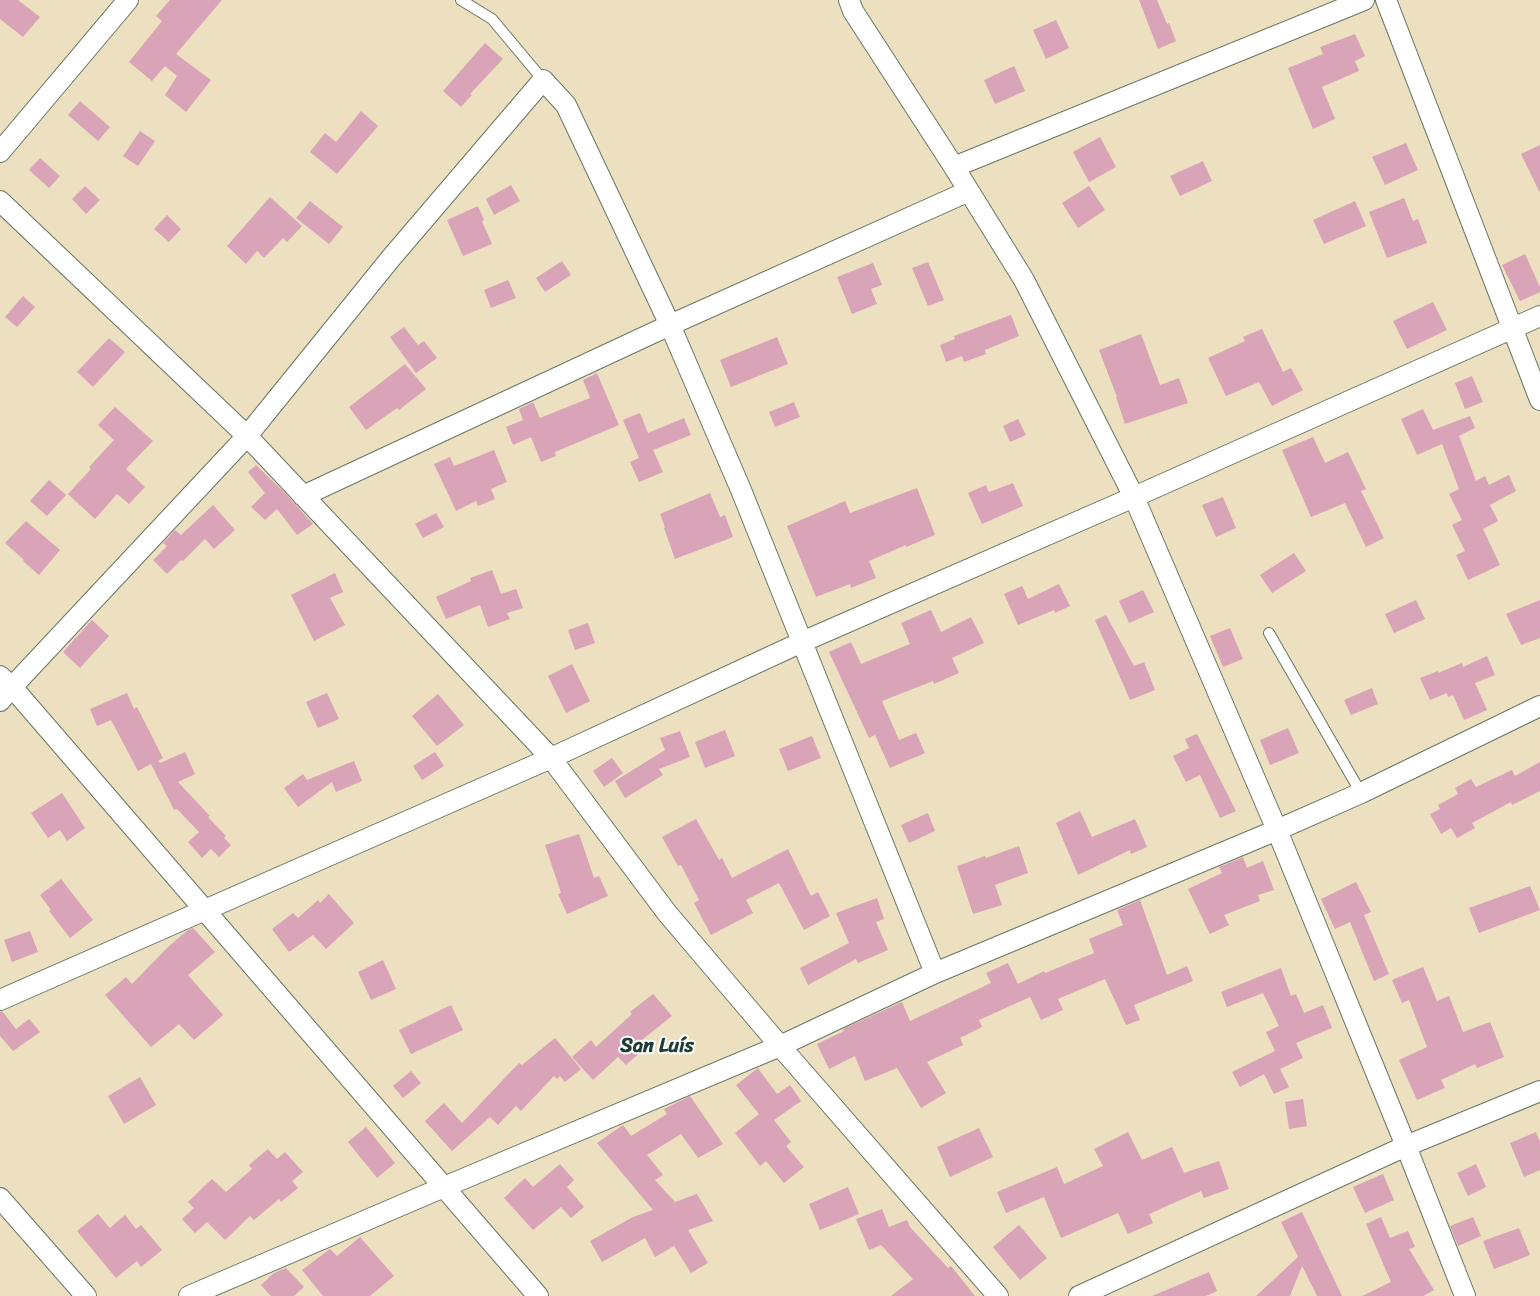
<!DOCTYPE html>
<html>
<head>
<meta charset="utf-8">
<style>
  body { margin:0 }
  canvas { display:block; background:#ece0c0 }
</style>
</head>
<body>
<canvas width="1540" height="1296"></canvas>
<script>
const g = document.querySelector('canvas').getContext('2d');
g.lineJoin = 'round';
function fill(path, color) { g.fillStyle = color; g.fill(path, 'evenodd'); }
const toPath = rows => new Path2D(rows.map(r => 'M' + r).join(''));
function strokePath(path, color, width, dash) { g.strokeStyle = color; g.lineWidth = width; g.lineCap = dash ? 'butt' : 'round'; g.setLineDash(dash || []); g.stroke(path); }
function label(font, color, halo, rows, align = 'center') {
  g.font = font + ' Sriracha,sans-serif'; g.lineWidth = 4; g.setLineDash([]); g.textBaseline = 'middle'; g.strokeStyle = halo; g.fillStyle = color; for (const [text, x, y, turn = 0] of rows) {
    g.save(); g.translate(x, y); g.rotate((+turn || 0) * Math.PI / 180); g.textAlign = isNaN(turn) ? turn : align; if (halo) g.strokeText(text, 0, 0); g.fillText(text, 0, 0); g.restore();
  }
}
fill(toPath([
  [0,0,18,0,40,17,23,37,0,19],
  [170,0,222,0,176,54,211,80,186,112,165,95,177,76,165,66,152,81,129,62,162,21,156,16],
  [1139,0,1157,0,1167,24,1169,23,1176,41,1158,49],
  [1056,20,1069,48,1046,59,1033,30],
  [1355,34,1365,56,1355,61,1359,71,1322,87,1335,119,1313,129,1288,68,1323,54,1320,47],
  [485,43,503,59,470,94,472,95,461,107,443,91],
  [1014,66,1025,91,995,104,984,80],
  [80,101,110,127,98,141,68,115],
  [361,111,378,126,337,174,310,152,325,133,336,142],
  [140,131,155,141,138,166,123,156],
  [1100,137,1116,167,1089,182,1073,152],
  [1406,143,1418,170,1385,185,1372,157],
  [1540,145,1540,193,1521,154],
  [40,158,60,176,49,188,29,170],
  [1203,161,1212,181,1180,196,1170,176],
  [511,185,520,201,494,215,486,199],
  [85,186,100,200,86,214,72,199],
  [1089,186,1105,210,1078,228,1062,203],
  [270,197,302,226,287,242,283,238,264,258,257,251,246,264,227,246],
  [1404,198,1413,221,1418,219,1427,243,1387,258,1369,212],
  [310,201,343,227,329,244,296,218],
  [1355,201,1366,226,1324,244,1313,220],
  [478,206,484,220,482,221,492,244,463,256,447,220],
  [167,215,181,229,169,242,154,229],
  [1525,254,1540,287,1540,292,1520,301,1502,265],
  [562,261,571,275,545,292,536,278],
  [928,262,944,300,928,306,912,268],
  [873,263,882,285,871,289,877,304,852,314,837,277],
  [508,280,516,298,491,308,484,290],
  [23,296,35,307,17,327,5,317],
  [1433,302,1447,330,1407,349,1393,321],
  [1011,315,1019,336,985,350,986,354,964,362,962,356,946,362,940,345,955,339,954,336],
  [404,327,418,345,424,341,437,358,416,373,390,337],
  [1262,329,1283,372,1291,368,1303,390,1272,406,1259,382,1226,396,1208,358,1245,341,1243,337],
  [1141,334,1160,385,1179,378,1188,403,1125,424,1116,397,1117,397,1099,350],
  [777,337,788,364,731,387,720,360],
  [109,338,125,352,93,387,77,372],
  [405,364,426,389,399,410,397,408,366,430,349,407],
  [597,373,619,425,555,452,556,456,541,462,531,437,513,445,506,427,523,420,519,409,533,402,540,418,590,398,583,380],
  [1472,376,1483,402,1465,409,1455,383],
  [794,402,800,417,775,427,769,412],
  [115,407,153,441,126,469,145,487,129,504,117,494,95,519,68,494,91,469,89,467,114,440,98,425],
  [1423,409,1433,430,1470,416,1475,428,1459,436,1476,481,1485,476,1489,485,1509,475,1516,491,1490,505,1498,521,1483,529,1500,565,1468,580,1456,555,1465,551,1452,525,1462,520,1449,494,1459,489,1442,444,1417,455,1401,419],
  [640,413,648,433,684,418,691,435,653,450,663,472,639,482,630,462,639,458,623,420],
  [1018,419,1026,435,1010,442,1003,426],
  [1313,437,1325,463,1348,452,1366,489,1361,491,1384,538,1366,547,1345,503,1311,517,1282,450],
  [494,450,507,482,491,489,495,499,478,506,476,501,456,511,434,464,450,457,454,466],
  [256,465,285,493,313,524,297,535,277,509,265,520,251,507,265,493,248,472],
  [49,480,66,495,47,516,30,501],
  [1013,483,1023,506,982,524,968,493,986,485,989,492],
  [917,488,935,535,906,547,906,545,869,561,876,578,851,588,850,584,816,597,787,526,845,501,850,513],
  [710,493,720,517,725,515,733,537,675,559,664,528,665,527,660,514],
  [1223,497,1236,528,1216,537,1202,505],
  [213,505,235,530,214,549,205,539,183,561,181,560,167,574,153,560,167,546,163,543,175,530,181,535],
  [436,513,444,527,423,538,415,524],
  [26,521,60,550,39,575,23,561,24,560,5,543],
  [1294,553,1306,571,1272,593,1260,575],
  [492,570,501,594,516,589,523,608,507,613,510,619,488,627,480,605,446,619,436,597,471,581,470,578],
  [335,573,343,592,330,598,345,625,314,641,291,595],
  [1059,584,1070,606,1055,613,1054,610,1018,625,1004,594,1022,586,1028,599],
  [1143,590,1154,612,1129,623,1119,601],
  [1416,600,1425,619,1394,633,1385,614],
  [1540,600,1540,638,1521,645,1506,614],
  [931,610,941,632,971,617,984,643,952,658,959,673,934,684,933,681,882,701,899,740,916,733,925,753,890,768,875,735,869,738,829,652,851,642,861,664,910,644,901,623],
  [1106,615,1134,666,1144,662,1155,690,1130,700,1095,620],
  [92,620,109,636,80,668,63,652],
  [588,623,595,643,575,650,568,630],
  [1230,628,1243,659,1223,667,1210,636],
  [1487,656,1495,675,1475,683,1487,710,1464,720,1453,695,1448,697,1447,693,1430,700,1420,678,1438,671,1438,673,1462,663,1463,667],
  [572,664,590,701,566,713,548,676],
  [1372,688,1378,704,1351,715,1344,700],
  [127,693,134,709,137,707,163,758,158,761,160,763,185,752,195,774,178,782,210,816,208,817,226,836,224,838,231,845,219,857,211,849,202,858,188,842,199,832,177,809,174,810,151,764,138,771,111,720,97,726,90,709],
  [327,693,339,719,318,728,306,702],
  [438,694,464,725,437,746,412,716],
  [1288,728,1299,753,1270,765,1260,740],
  [725,730,735,756,705,768,695,742],
  [680,731,690,757,659,769,663,775,625,798,615,781,665,750,660,738],
  [1197,734,1236,811,1220,818,1200,775,1186,782,1173,756,1189,748,1185,739],
  [812,736,821,758,788,771,779,749],
  [435,752,444,766,422,780,413,766],
  [612,758,623,773,604,787,593,771],
  [354,761,362,781,336,792,332,782,298,807,284,788,303,774,307,780],
  [1540,762,1540,791,1512,805,1511,802,1472,823,1475,828,1457,838,1451,828,1441,834,1430,814,1440,809,1438,805,1458,794,1455,788,1471,779,1476,787,1512,770,1515,776],
  [62,793,85,828,67,841,60,830,48,838,31,813],
  [1080,811,1092,837,1135,819,1147,847,1131,854,1130,850,1078,875,1056,823],
  [928,813,935,831,909,843,901,825],
  [696,819,719,860,722,858,732,878,788,849,811,896,818,892,830,916,804,930,779,883,746,900,753,913,711,935,694,903,699,900,681,865,678,866,662,837],
  [579,834,594,878,599,876,608,896,567,914,558,894,561,893,545,845],
  [1019,846,1028,873,995,885,1002,905,973,914,957,866,985,856,986,858],
  [1243,857,1247,868,1263,861,1274,890,1258,895,1260,901,1224,915,1229,925,1210,934,1188,889,1222,873,1219,867],
  [61,879,93,920,70,938,49,911,51,910,40,895],
  [1356,882,1371,912,1364,915,1389,974,1374,981,1350,922,1335,929,1321,899],
  [1530,886,1540,910,1479,933,1469,908],
  [329,894,354,923,326,949,313,935,289,952,272,929,293,913,298,918,318,900,320,903],
  [877,898,884,919,876,922,888,950,858,963,856,959,808,985,800,968,849,943,836,913],
  [1140,900,1167,975,1187,966,1193,981,1134,1005,1140,1020,1126,1025,1105,979,1058,999,1063,1010,1041,1020,1030,997,979,1020,982,1027,960,1038,963,1045,927,1062,946,1093,921,1108,897,1068,865,1081,855,1056,829,1069,817,1044,844,1031,843,1029,902,1002,910,1021,991,983,986,973,1008,963,1018,984,1044,971,1045,973,1094,953,1089,939,1123,925,1117,910],
  [193,928,215,952,188,975,223,1015,194,1040,179,1024,151,1047,105,995,126,977,132,984,168,947,188,930],
  [30,931,38,952,12,962,4,940],
  [383,960,396,989,371,1000,358,972],
  [1423,967,1437,1001,1449,996,1463,1032,1490,1022,1504,1057,1477,1068,1475,1064,1441,1080,1445,1088,1417,1100,1399,1060,1427,1047,1409,1000,1402,1003,1392,980],
  [1281,968,1291,996,1296,994,1304,1013,1323,1005,1332,1028,1296,1043,1303,1058,1280,1069,1289,1087,1274,1094,1264,1074,1240,1087,1232,1072,1275,1051,1266,1032,1279,1026,1263,993,1227,1007,1221,992],
  [653,994,672,1016,638,1043,644,1049,626,1065,618,1057,593,1080,572,1057,591,1040,596,1047,632,1014,630,1012],
  [451,1005,463,1030,411,1054,399,1030],
  [2,1011,16,1029,29,1019,40,1032,13,1051,0,1036,0,1012],
  [555,1038,581,1069,565,1082,560,1076,557,1079,554,1076,521,1111,516,1106,498,1125,490,1117,452,1151,425,1121,444,1103,462,1123,519,1063,522,1065],
  [758,1068,777,1094,790,1085,801,1101,774,1120,791,1142,786,1146,804,1167,784,1183,766,1161,760,1166,735,1133,759,1114,736,1085],
  [411,1071,421,1083,403,1098,393,1086],
  [140,1077,156,1105,124,1124,108,1096],
  [690,1096,723,1144,698,1158,681,1134,647,1155,663,1175,655,1180,675,1202,697,1194,713,1221,688,1230,708,1263,691,1273,674,1246,655,1257,645,1238,602,1262,590,1241,633,1217,653,1210,597,1143,623,1125,631,1136,667,1114,664,1109],
  [1303,1099,1307,1126,1289,1129,1285,1102],
  [366,1127,395,1163,377,1178,348,1142],
  [979,1128,993,1157,950,1177,937,1147],
  [1128,1132,1142,1160,1172,1147,1184,1173,1219,1161,1229,1189,1204,1198,1201,1191,1149,1214,1153,1223,1128,1234,1118,1213,1061,1238,1044,1197,1006,1213,997,1192,1057,1167,1064,1184,1103,1166,1094,1149],
  [1536,1132,1540,1142,1540,1170,1524,1177,1510,1143],
  [268,1149,277,1159,285,1152,303,1172,292,1181,298,1188,281,1202,279,1199,254,1220,250,1216,225,1240,207,1222,195,1233,182,1219,194,1208,188,1202,212,1179,226,1192,252,1169,249,1165],
  [560,1164,574,1180,567,1187,584,1207,571,1218,561,1207,533,1230,504,1198,525,1178,533,1187],
  [1476,1164,1486,1187,1468,1196,1457,1173],
  [1383,1174,1394,1200,1365,1213,1353,1187],
  [848,1187,859,1214,820,1230,809,1204],
  [882,1209,889,1227,907,1220,910,1227,948,1268,951,1266,975,1296,891,1296,913,1279,881,1245,869,1250,856,1219],
  [1302,1212,1342,1296,1317,1296,1302,1266,1290,1296,1256,1296,1298,1257,1281,1222],
  [98,1214,110,1228,125,1215,136,1229,141,1225,162,1250,141,1267,137,1261,116,1278,77,1231],
  [1381,1217,1390,1238,1408,1231,1415,1247,1409,1249,1434,1290,1423,1296,1362,1296,1391,1282,1366,1224],
  [1473,1217,1481,1236,1458,1246,1450,1226],
  [1019,1225,1047,1258,1020,1280,993,1247],
  [1519,1228,1530,1255,1494,1269,1483,1241],
  [360,1237,394,1276,370,1296,323,1296,302,1270,330,1249,337,1256],
  [286,1268,304,1287,294,1296,271,1296,261,1285,274,1273],
  [1209,1272,1217,1291,1206,1296,1152,1296]
]), '#d9a3b8');
const lane = toPath([
  [461,0,492,19,543,80],
  [1269,633,1361,793]
]);
const street = toPath([
  [849,0,853,11,954,167,1024,280,1134,497,1277,830,1406,1146,1465,1296],
  [1386,0,1540,400],
  [0,152,128,0],
  [954,167,1364,0],
  [0,201,247,436,551,758,667,913,780,1046,998,1296],
  [303,496,670,325,969,191],
  [0,676,12,687,538,1296],
  [0,701,12,687,247,436,391,258,543,80,566,105,670,325,741,490,935,973],
  [0,1000,551,758,802,642,1134,497,1540,316],
  [0,1198,86,1296],
  [189,1296,444,1187,780,1046,935,973,1277,830,1361,793,1540,706],
  [1079,1296,1406,1146,1540,1091]
]);
strokePath(lane, '#677665', 12);
strokePath(street, '#677665', 22);
strokePath(lane, '#fff', 10);
strokePath(street, '#fff', 20);
label('bold 20px', '#1f3d34', '#fff', [
  ["San Luís",657,1047]
]);
</script>
</body>
</html>
